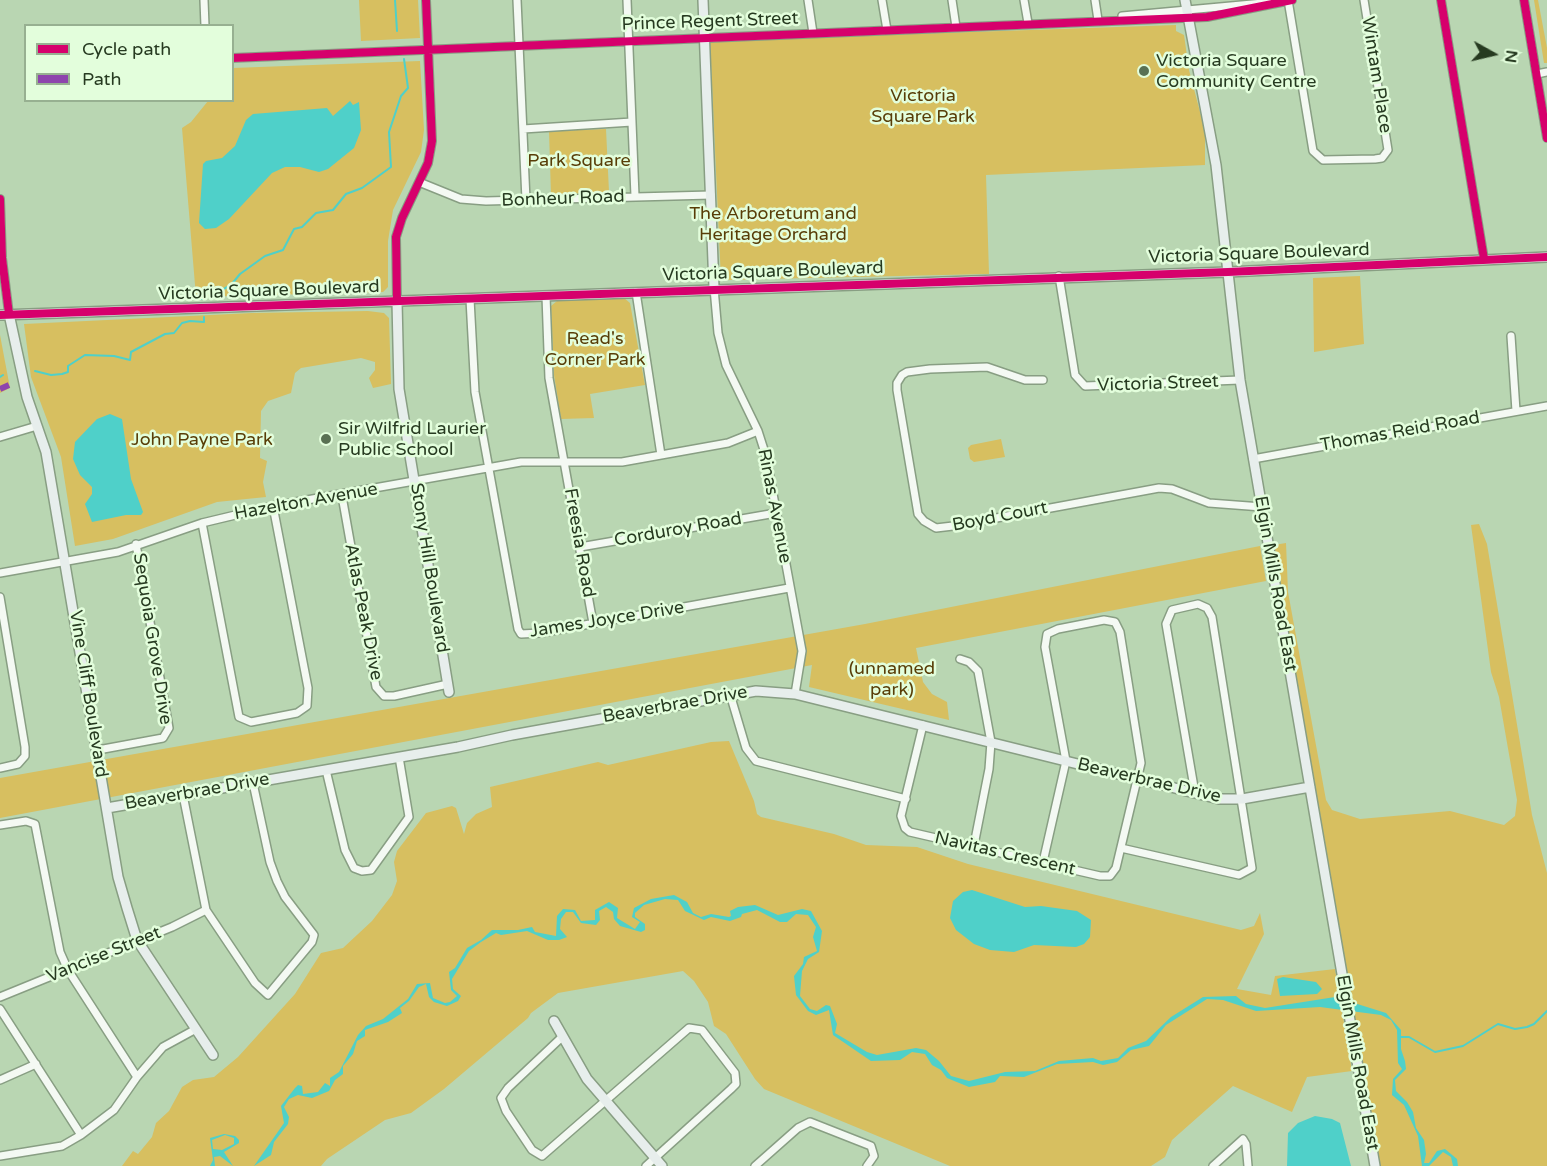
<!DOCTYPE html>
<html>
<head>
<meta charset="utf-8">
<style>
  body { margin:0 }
  #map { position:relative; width:1547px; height:1166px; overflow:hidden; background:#b9d6b2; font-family:"Varela Round",sans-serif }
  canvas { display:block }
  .legend { position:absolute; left:24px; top:24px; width:210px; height:78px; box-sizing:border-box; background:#e3fedc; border:2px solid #97b091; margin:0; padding:8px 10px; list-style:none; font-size:18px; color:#263a20 }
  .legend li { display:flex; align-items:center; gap:12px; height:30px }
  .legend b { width:30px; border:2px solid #97b091 }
  .north { position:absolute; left:1463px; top:24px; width:60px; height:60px; -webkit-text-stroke:4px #e3fedc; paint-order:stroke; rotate:98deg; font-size:16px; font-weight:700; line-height:24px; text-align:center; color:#263a20 }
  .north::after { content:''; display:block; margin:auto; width:21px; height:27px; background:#263a20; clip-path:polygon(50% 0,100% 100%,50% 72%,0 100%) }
</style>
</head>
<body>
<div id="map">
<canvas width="1547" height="1166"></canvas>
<ul class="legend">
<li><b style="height:8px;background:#d6006c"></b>Cycle path</li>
<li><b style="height:8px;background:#8e44ad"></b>Path</li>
</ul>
<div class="north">N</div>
</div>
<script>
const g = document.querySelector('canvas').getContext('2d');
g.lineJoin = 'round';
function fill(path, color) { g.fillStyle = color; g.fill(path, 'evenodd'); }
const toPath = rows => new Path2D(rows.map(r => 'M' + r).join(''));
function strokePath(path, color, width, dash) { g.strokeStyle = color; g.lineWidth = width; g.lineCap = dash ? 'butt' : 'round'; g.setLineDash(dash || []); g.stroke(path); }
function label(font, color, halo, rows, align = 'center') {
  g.font = font + ' "Varela Round",sans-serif'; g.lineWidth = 5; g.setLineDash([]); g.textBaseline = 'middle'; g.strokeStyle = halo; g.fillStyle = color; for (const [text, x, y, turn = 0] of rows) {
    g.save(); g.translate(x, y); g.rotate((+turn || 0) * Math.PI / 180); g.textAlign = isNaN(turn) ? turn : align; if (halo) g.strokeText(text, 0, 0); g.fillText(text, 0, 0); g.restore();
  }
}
fill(toPath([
  [359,0,418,0,420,38,361,41],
  [1534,0,1538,0,1547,48,1547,63,1544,63],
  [1176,25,1176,31,1184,35,1189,70,1205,131,1205,165,986,175,989,274,721,280,710,41],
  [420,61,424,130,421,152,393,210,388,241,388,287,383,292,196,297,182,128,191,122,208,101,232,100,233,68],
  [606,129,609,192,551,195,549,131],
  [1360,276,1364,344,1314,352,1313,278],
  [623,297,630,303,645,385,590,394,594,418,561,419,554,375,551,306,557,301],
  [368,311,384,313,389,318,391,384,373,388,369,378,375,370,375,362,361,358,301,368,295,373,291,393,268,401,261,411,260,458,267,461,263,482,266,497,217,502,113,539,75,546,61,457,31,377,24,324,252,313],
  [0,335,10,388,0,393],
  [1001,439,1005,457,974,462,970,459,968,448,971,445],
  [1479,524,1487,544,1532,815,1547,873,1547,1166,1380,1166,1274,545,1286,543,1288,592,1326,800,1332,810,1360,819,1450,811,1504,825,1515,816,1517,800,1499,697,1491,672,1471,525],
  [1260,546,1266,581,916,648,923,682,932,694,947,702,949,720,809,687,812,665,0,818,0,778,865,624],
  [729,741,754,801,757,814,761,817,834,834,866,845,917,847,968,864,1241,930,1254,926,1260,913,1264,934,1237,989,1271,995,1275,976,1335,969,1352,1071,1307,1077,1292,1112,1233,1086,1172,1140,1165,1157,1151,1166,950,1166,764,1089,755,1079,726,1034,714,1026,708,1002,694,981,683,971,558,993,531,1013,528,1018,444,1089,411,1113,385,1120,327,1159,321,1166,122,1166,133,1151,138,1154,152,1137,156,1123,169,1111,182,1087,193,1080,214,1077,238,1057,295,994,321,953,343,948,372,921,392,895,397,881,394,862,397,851,426,813,452,806,456,808,464,834,467,823,476,814,492,807,490,787,598,762,608,765,711,742]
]), '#d7bf60');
fill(toPath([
  [350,101,353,105,359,102,361,130,354,148,328,169,319,172,300,167,285,167,272,173,229,219,216,228,205,229,199,223,203,164,206,161,222,158,235,146,246,120,253,114,327,108,333,116],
  [110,414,122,419,131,479,143,512,141,515,126,515,92,522,85,504,92,494,92,487,80,475,73,459,75,442,97,419],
  [972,890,1025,907,1041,906,1077,911,1091,920,1090,937,1084,944,1076,947,1034,945,1014,952,990,950,974,944,956,930,950,918,953,901,963,892],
  [674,895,687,902,693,913,701,917,711,914,729,917,731,916,730,911,738,907,755,905,778,915,802,909,811,911,822,931,819,952,808,959,802,971,800,996,810,1009,817,1011,826,1005,830,1006,837,1024,835,1033,867,1052,877,1055,916,1048,926,1050,939,1061,951,1076,969,1081,1005,1072,1035,1071,1059,1061,1093,1058,1101,1061,1118,1058,1128,1048,1146,1041,1171,1017,1203,997,1236,996,1246,1004,1265,1008,1335,997,1386,1013,1401,1030,1401,1049,1405,1061,1406,1069,1395,1080,1396,1091,1407,1102,1413,1112,1416,1128,1424,1140,1426,1154,1424,1163,1429,1163,1437,1151,1445,1149,1457,1159,1458,1166,1453,1166,1451,1157,1443,1152,1429,1166,1422,1166,1418,1136,1404,1105,1392,1095,1393,1079,1402,1069,1398,1063,1397,1030,1391,1020,1381,1015,1320,1007,1256,1011,1223,1000,1207,999,1166,1025,1149,1046,1131,1050,1117,1062,1103,1065,1093,1062,1057,1064,1024,1077,1000,1076,995,1082,969,1087,947,1078,941,1070,932,1065,925,1054,912,1052,900,1060,871,1061,833,1035,829,1010,816,1015,808,1011,796,995,794,976,803,964,804,957,817,951,813,937,816,927,808,915,796,914,787,922,780,922,757,910,742,914,741,917,730,921,711,917,704,920,685,911,678,900,665,899,644,905,635,913,635,917,645,924,645,930,641,932,620,926,614,919,613,912,606,907,599,911,600,920,596,925,581,923,573,912,566,912,561,919,560,929,567,937,559,940,548,940,527,931,501,935,496,933,481,942,469,951,452,979,453,989,461,996,458,1001,447,1006,434,1002,429,997,426,984,419,987,409,1001,400,1008,402,1013,388,1022,365,1030,365,1036,357,1041,353,1054,343,1066,343,1074,335,1080,329,1091,312,1098,298,1095,289,1099,284,1107,289,1117,288,1124,274,1142,271,1155,254,1166,284,1123,281,1106,295,1088,298,1085,302,1086,303,1094,318,1092,325,1083,330,1086,330,1078,339,1072,358,1035,366,1026,383,1019,408,999,417,984,430,983,433,998,445,1003,450,1002,457,996,451,990,449,972,455,968,467,948,481,940,492,930,518,930,532,927,535,932,556,936,557,916,563,909,575,910,581,921,595,920,595,910,609,902,618,908,617,918,635,929,640,922,632,917,634,908,651,899],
  [1283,977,1316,982,1322,989,1317,994,1280,996,1277,979],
  [1315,1116,1332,1119,1340,1123,1351,1166,1287,1166,1288,1133,1298,1123],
  [224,1134,235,1136,239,1140,239,1143,224,1152,233,1166,220,1156,214,1157,215,1166,210,1166,213,1160,210,1138],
  [225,1135,234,1138,234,1144,222,1150,213,1149,212,1140]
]), '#4fd0c9');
strokePath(toPath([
  [395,0,397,31],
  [202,299,205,294,220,291,231,285,240,274,265,256,283,250,294,229,302,227,316,213,333,210,346,194,362,188,391,167,389,132,401,96,408,88,404,59],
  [35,371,51,375,62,374,68,372,68,366,85,355,114,356,130,360,131,352,165,334,174,333,182,323,190,321,204,322,204,317],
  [0,377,3,375],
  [1401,1037,1409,1037,1435,1052,1463,1046,1498,1024,1515,1029,1527,1027,1534,1024,1547,1011]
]), '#4fd0c9', 2);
const street = toPath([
  [204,0,205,26],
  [517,0,526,200],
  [627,0,635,196],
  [808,0,813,33],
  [882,0,887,30],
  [952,0,956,27],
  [1024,0,1028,23],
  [1095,0,1098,20],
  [1288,0,1313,151,1323,160,1375,159,1382,158,1388,150,1364,0],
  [1441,0,1484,259],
  [1524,0,1547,138],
  [1122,16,1274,2],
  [232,58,1207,17,1292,0],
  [1537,74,1547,72],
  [523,129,632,122],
  [419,182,461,199,486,201,711,195],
  [0,199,2,258,9,314],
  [1059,276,1075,375,1085,386,1240,380],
  [714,288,718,333,726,365,758,431,766,456,802,651,795,694],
  [636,292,661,455],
  [546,296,549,378,593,623],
  [470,299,475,392,518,629,521,634,540,633,789,588],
  [397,301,396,237,402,218,428,163,432,141,426,0],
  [1511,336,1516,411],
  [1043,380,1025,380,987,367,930,369,907,372,902,375,897,383,897,390,918,514,924,521,936,528,953,526,1159,488,1172,489,1209,503,1262,507],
  [0,437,37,426],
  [1253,459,1547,406],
  [342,496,376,687,384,696,394,696,448,684],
  [202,523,239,717,251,722,297,713,307,706,308,688,273,506],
  [580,547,776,513],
  [0,573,118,552,202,523,273,506,521,462,622,462,728,443,758,431],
  [0,597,25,747,25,756,18,764,0,768],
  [960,659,969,662,978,671,991,742,989,769,974,845],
  [730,694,746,748,756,761,906,799],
  [923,725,901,816,905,828,910,832,1100,876,1110,876,1116,868,1141,763,1120,632,1115,622,1104,620,1058,629,1047,634,1045,647,1066,761,1043,862],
  [98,750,163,738,169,728,136,544],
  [326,770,345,850,354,868,362,871,371,870,409,817,399,757],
  [183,795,206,910,255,983,268,995,312,942,314,935,285,897,277,881,270,862,253,783],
  [0,825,26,821,35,824,60,952,68,970,137,1077],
  [1121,848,1239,875,1252,868,1212,617,1207,608,1198,604,1172,610,1166,624,1195,793],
  [0,997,172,927,206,910],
  [0,1009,81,1135],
  [562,1037,508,1088,501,1098,506,1111,532,1150,542,1156,689,1028,702,1030,735,1073,736,1084,731,1089,646,1166],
  [0,1080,36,1064],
  [0,1156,62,1146,81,1135,114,1110,137,1077,163,1047,196,1029],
  [755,1166,798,1128,810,1122,871,1146,874,1156,867,1166],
  [1213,1166,1243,1139,1246,1144,1248,1166]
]);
const secondary = toPath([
  [703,0,714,288],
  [1185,0,1216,165,1240,380,1375,1166],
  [397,301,399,389,449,692],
  [9,314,27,397,46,452,118,877,127,908,137,940,213,1055],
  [0,315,1228,272,1547,257],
  [107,808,458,747,512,735,756,691,795,694,1219,799,1242,799,1310,787],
  [554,1021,587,1079,662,1166]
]);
strokePath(street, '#889e83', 10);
strokePath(secondary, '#889e83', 12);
strokePath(street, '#f4f9f3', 7);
strokePath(secondary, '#e7eeec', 9);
strokePath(toPath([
  [0,389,9,385]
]), '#8e44ad', 6, [12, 6]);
strokePath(toPath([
  [1441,0,1484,259],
  [1524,0,1547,138],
  [232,58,1207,17,1292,0],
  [0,199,2,258,9,314],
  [397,301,396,237,402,218,428,163,432,141,426,0],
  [0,315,1228,272,1547,257]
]), '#d6006c', 8);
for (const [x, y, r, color] of [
  [1144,71,6,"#597153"],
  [326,439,6,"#597153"]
]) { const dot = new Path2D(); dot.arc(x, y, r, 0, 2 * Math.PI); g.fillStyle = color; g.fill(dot); strokePath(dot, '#e3fedc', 2); }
label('18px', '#263a20', '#e3fedc', [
  ["Prince Regent Street",710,22,-2],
  ["Wintam Place",1376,75,81],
  ["Bonheur Road",563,199,-2],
  ["Victoria Square Boulevard",1259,254,-2],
  ["Victoria Square Boulevard",773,272,-2],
  ["Victoria Square Boulevard",269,291,-2],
  ["Victoria Street",1158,384,-2],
  ["Thomas Reid Road",1400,432,-10],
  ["Hazelton Avenue",306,502,-10],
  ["Rinas Avenue",774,506,79],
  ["Boyd Court",1000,517,-11],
  ["Corduroy Road",678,530,-10],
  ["Freesia Road",579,543,80],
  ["Stony Hill Boulevard",429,568,81],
  ["Elgin Mills Road East",1275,584,80],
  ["Atlas Peak Drive",363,612,79],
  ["James Joyce Drive",607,620,-9],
  ["Sequoia Grove Drive",152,639,81],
  ["Vine Cliff Boulevard",88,694,81],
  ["Beaverbrae Drive",675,705,-10],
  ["Beaverbrae Drive",1149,781,13],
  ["Beaverbrae Drive",197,792,-10],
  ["Navitas Crescent",1005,854,13],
  ["Vancise Street",104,955,-22],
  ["Elgin Mills Road East",1357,1063,80]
]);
label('18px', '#263a20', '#e3fedc', [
  ["Victoria Square",1156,61],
  ["Community Centre",1156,82],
  ["Sir Wilfrid Laurier",338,429],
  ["Public School",338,450]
], 'left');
label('18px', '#583d07', '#e3fedc', [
  ["Victoria",923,96],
  ["Square Park",923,117],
  ["Park Square",579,161],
  ["The Arboretum and",773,214],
  ["Heritage Orchard",773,235],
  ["Read's",595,339],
  ["Corner Park",595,360],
  ["John Payne Park",202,440],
  ["(unnamed",892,669],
  ["park)",892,690]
]);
</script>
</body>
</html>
